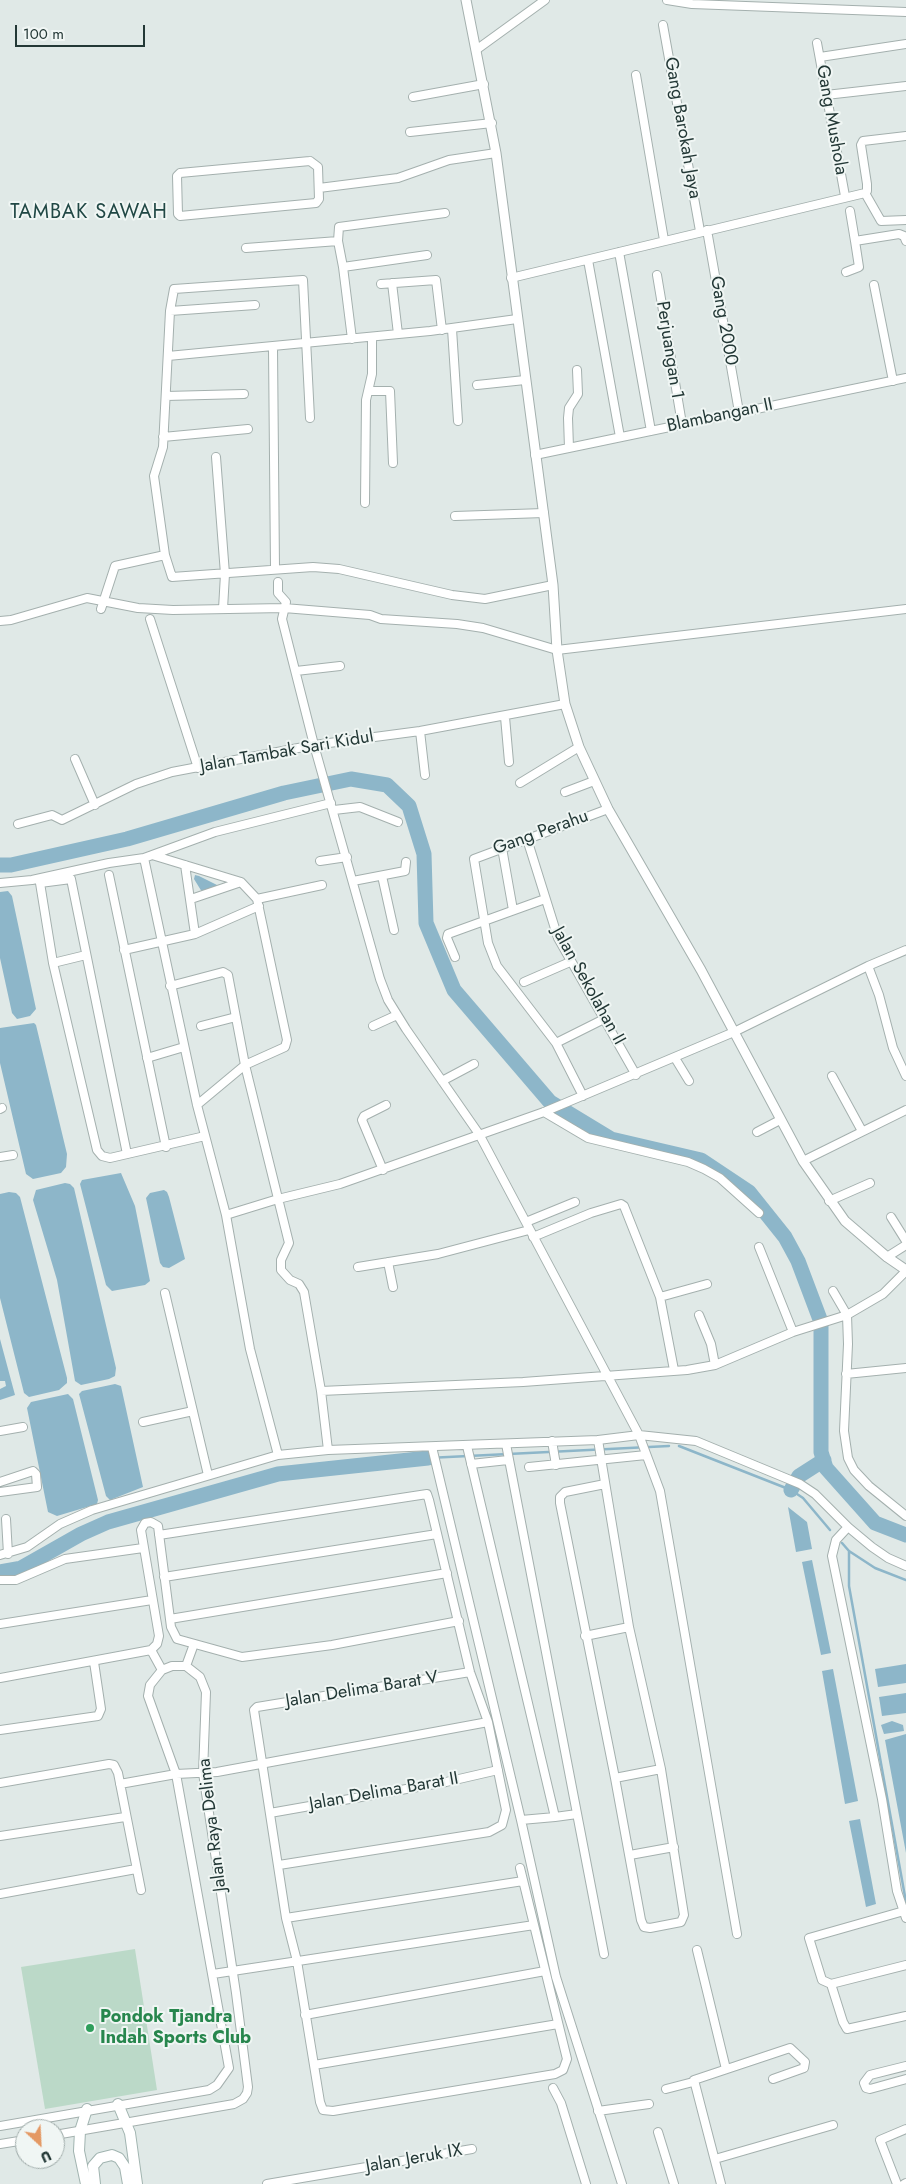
<!DOCTYPE html>
<html>
<head>
<meta charset="utf-8">
<style>
  body { margin:0 }
  #map { position:relative; width:906px; height:2184px; overflow:hidden; background:#e0e9e7; font-family:Jost,sans-serif }
  canvas { display:block }
  .north { position:absolute; left:15px; top:2119px; width:50px; height:50px; box-sizing:border-box; background:#f0f6f4; border:1px solid #9eaaa8; border-radius:50%; rotate:155deg; font-size:14px; font-weight:700; line-height:20px; text-align:center; color:#233836 }
  .north::after { content:''; display:block; margin:auto; width:18px; height:22px; background:#e49964; clip-path:polygon(50% 0,100% 100%,50% 72%,0 100%) }
  .scale { position:absolute; left:15px; top:25px; width:130px; height:22px; box-sizing:border-box; border:2px solid #233836; border-top:0; padding-left:6px; font-size:15px; line-height:18px; white-space:nowrap; color:#233836; -webkit-text-stroke:4px #f0f6f4; paint-order:stroke }
</style>
</head>
<body>
<div id="map">
<canvas width="906" height="2184"></canvas>
<div class="north">U</div>
<div class="scale">100 m</div>
</div>
<script>
const g = document.querySelector('canvas').getContext('2d');
g.lineJoin = 'round';
function fill(path, color) { g.fillStyle = color; g.fill(path, 'evenodd'); }
const toPath = rows => new Path2D(rows.map(r => 'M' + r).join(''));
function strokePath(path, color, width, dash) { g.strokeStyle = color; g.lineWidth = width; g.lineCap = dash ? 'butt' : 'round'; g.setLineDash(dash || []); g.stroke(path); }
function label(font, color, halo, rows, align = 'center') {
  g.font = font + ' Jost,sans-serif'; g.lineWidth = 4; g.setLineDash([]); g.textBaseline = 'middle'; g.strokeStyle = halo; g.fillStyle = color; for (const [text, x, y, turn = 0] of rows) {
    g.save(); g.translate(x, y); g.rotate((+turn || 0) * Math.PI / 180); g.textAlign = isNaN(turn) ? turn : align; if (halo) g.strokeText(text, 0, 0); g.fillText(text, 0, 0); g.restore();
  }
}
fill(toPath([
  [135,1949,157,2090,45,2109,21,1967]
]), '#bbd9c8');
fill(toPath([
  [195,875,199,876,221,887,202,892,194,879],
  [8,891,12,896,36,1009,30,1016,17,1019,12,1013,0,958,0,892],
  [34,1023,36,1025,67,1154,66,1167,61,1173,33,1179,26,1174,0,1063,0,1028],
  [121,1173,135,1206,150,1281,145,1285,112,1291,106,1285,80,1184,82,1180],
  [65,1183,70,1184,74,1188,116,1368,115,1376,109,1379,81,1385,75,1381,57,1280,33,1200,36,1190],
  [164,1190,167,1192,169,1197,185,1259,169,1268,163,1267,160,1263,146,1198,150,1193],
  [9,1192,16,1193,20,1197,67,1378,67,1383,59,1390,29,1397,24,1393,0,1298,0,1194],
  [0,1339,15,1395,0,1400,0,1389,6,1386,5,1381,0,1381],
  [115,1384,121,1386,143,1487,110,1500,106,1496,79,1394,82,1391],
  [68,1394,73,1399,98,1500,97,1504,57,1516,48,1512,27,1408,31,1402],
  [788,1507,807,1522,812,1549,796,1552],
  [812,1560,831,1653,821,1655,802,1562],
  [906,1664,906,1683,878,1687,875,1669],
  [833,1669,858,1801,845,1804,822,1671],
  [906,1693,906,1713,882,1716,879,1697],
  [892,1721,903,1725,904,1731,884,1734,881,1725],
  [906,1734,906,1853,885,1740],
  [860,1819,876,1904,866,1907,849,1821]
]), '#8db6c9');
strokePath(toPath([
  [679,1446,791,1490,803,1498,830,1530],
  [428,1458,669,1446],
  [842,1543,849,1551,875,1568,906,1580],
  [849,1551,849,1586,906,1902]
]), '#8db6c9', 2.5);
strokePath(toPath([
  [0,865,11,865,127,839,284,793,351,779,387,785,409,806,424,854,426,923,454,990,550,1102,611,1139,701,1160,749,1192,785,1237,798,1261,821,1322,821,1452,826,1468,875,1523,906,1535],
  [791,1490,799,1476,824,1460],
  [0,1572,21,1568,81,1534,108,1522,278,1474,428,1458]
]), '#8db6c9', 15);
const minor = toPath([
  [667,0,692,4,906,12],
  [663,25,700,231],
  [817,43,845,196],
  [476,50,545,0],
  [820,57,906,44],
  [636,75,664,240],
  [826,95,906,86],
  [413,97,484,84],
  [410,132,492,123],
  [310,161,318,167,319,199,316,203,180,216,178,214,177,176,180,173,310,161],
  [319,188,398,178,449,160,496,153],
  [865,193,867,191,867,184,861,145,863,141,906,136],
  [865,193,881,221,906,220],
  [850,211,855,241,899,234,904,236,906,241],
  [707,230,739,412],
  [246,248,338,241],
  [619,252,651,431],
  [588,260,620,437],
  [343,267,427,255],
  [846,272,859,267,855,241],
  [657,275,682,424],
  [511,278,865,193],
  [392,283,398,334],
  [381,284,436,280,442,330],
  [874,285,893,381],
  [170,311,255,305],
  [452,329,458,421],
  [352,339,343,267,338,241,339,227,445,213],
  [273,348,275,569],
  [168,356,430,331,517,319],
  [477,385,525,380],
  [369,391,390,391,393,463],
  [166,396,244,394],
  [310,418,303,280,174,289,170,311,163,447,154,476,165,555,172,577,313,567,339,569,452,595,485,599,553,585],
  [163,437,248,429],
  [569,448,568,418,569,408,578,394,577,370],
  [535,455,906,378],
  [216,457,225,574,223,609],
  [365,503,366,400,372,374,372,337],
  [455,516,544,513],
  [278,582,278,593,286,602,282,619,314,745,380,979,388,1000,406,1029,479,1134,639,1435,660,1491,737,1934],
  [101,609,115,566,165,555],
  [150,619,198,768],
  [0,621,11,620,87,598,138,608,173,610,284,608,370,615,381,619,457,624,483,628,557,650,906,609],
  [296,671,340,666],
  [505,717,509,762],
  [420,731,425,775],
  [75,759,95,805],
  [520,783,579,747],
  [565,792,594,781],
  [334,810,360,807,398,822],
  [18,824,52,815,62,820,136,784,172,772,314,745,420,731,565,704],
  [527,839,558,938,636,1075],
  [502,848,513,910],
  [152,855,241,882,257,899,287,1040,285,1047,245,1065,197,1105],
  [144,858,197,1105,226,1215,250,1349,278,1455],
  [320,861,347,857],
  [185,865,195,934],
  [109,875,166,1147],
  [382,876,394,930],
  [353,881,405,871,406,862],
  [0,883,32,880,109,863,144,858,215,832,331,803],
  [191,899,241,882],
  [257,899,322,885],
  [124,950,195,934,259,906],
  [455,957,447,938,448,934,545,899],
  [53,963,86,955],
  [868,966,879,995,893,1048,906,1076],
  [524,982,570,962],
  [170,986,223,972,228,975,245,1065,289,1243,281,1260,281,1270,290,1280,299,1284,304,1292,321,1391,328,1450],
  [201,1026,236,1017],
  [373,1026,397,1015],
  [556,1043,606,1018],
  [147,1058,184,1047],
  [675,1058,689,1081],
  [832,1076,862,1131],
  [442,1081,474,1064],
  [583,1096,556,1043,497,966,488,943,474,859,608,809],
  [0,1109,2,1108],
  [544,1112,588,1138,688,1162,704,1169,720,1178,759,1213],
  [757,1132,780,1120],
  [127,1154,71,879,40,883,53,963,97,1150,102,1156,110,1158,205,1136],
  [0,1157,13,1155],
  [803,1161,906,1110],
  [383,1170,362,1120,364,1116,386,1105],
  [829,1201,870,1183],
  [226,1215,278,1199,340,1184,544,1112,734,1032,868,966,906,950],
  [891,1217,906,1241],
  [526,1222,575,1202],
  [533,1237,591,1213,621,1204,624,1206,660,1297,674,1370],
  [759,1247,793,1332],
  [887,1257,906,1245],
  [388,1262,393,1287],
  [358,1267,438,1254,529,1230],
  [833,1291,847,1315,848,1344,844,1431,848,1458,854,1470,869,1486,906,1516],
  [165,1293,208,1475],
  [660,1297,707,1284],
  [699,1315,711,1344,715,1365],
  [846,1374,906,1368],
  [321,1391,523,1382,687,1370,715,1365,793,1332,847,1315,883,1294,906,1271],
  [143,1422,193,1411],
  [0,1431,23,1427],
  [598,1440,629,1627,661,1769,684,1915,681,1922,650,1928,644,1927,641,1920,615,1778,560,1503,560,1497,565,1492,605,1484],
  [552,1441,556,1465],
  [506,1444,604,1954],
  [467,1446,555,1817,577,1814],
  [432,1447,521,1820,556,1977,622,2184],
  [471,1464,508,1460],
  [529,1467,646,1455],
  [0,1482,33,1471,36,1474,37,1487,0,1492],
  [6,1519,8,1554],
  [848,1527,836,1540,832,1556,882,1799,897,1891,906,1918],
  [159,1535,427,1494,429,1500,470,1672,488,1722,506,1810,502,1825,489,1832,279,1865],
  [0,1555,27,1547,60,1524,92,1510,278,1455,328,1450,598,1440,639,1435,696,1441,800,1484,815,1494,848,1527,872,1547,888,1558,906,1566],
  [164,1577,437,1534],
  [0,1580,16,1580,65,1559,143,1548],
  [170,1619,447,1573],
  [0,1624,152,1600],
  [585,1636,629,1627],
  [151,1650,162,1670],
  [186,1666,194,1644],
  [470,1672,257,1707,254,1710,286,1918,297,1961,320,2102,323,2110,333,2111,555,2074,563,2070,567,2059,520,1868],
  [0,1678,151,1650,157,1644,159,1636,141,1530,145,1523,151,1522,158,1526,171,1627,177,1639,242,1657,332,1645,459,1621],
  [0,1730,98,1716,101,1709,94,1662],
  [615,1778,661,1769],
  [0,1783,109,1764,114,1765,118,1773,141,1890],
  [120,1784,176,1774,217,1772,488,1722],
  [270,1813,446,1782,498,1770],
  [521,1820,555,1817],
  [0,1836,125,1817],
  [630,1855,674,1847],
  [0,1894,136,1869],
  [286,1918,523,1881],
  [697,1950,726,2069],
  [906,1965,831,1984,843,2022,847,2029,906,2016],
  [213,1974,534,1925],
  [831,1984,822,1980,809,1938,904,1911],
  [305,2015,545,1971],
  [314,2065,558,2024],
  [906,2066,870,2075,864,2083,866,2088,870,2089,906,2079],
  [553,2088,561,2103,586,2184],
  [666,2089,693,2082],
  [598,2111,649,2104],
  [0,2126,209,2090,217,2085,229,2068,176,1774,148,1696,150,1685,162,1670,172,1666,186,1666,200,1677,206,1692,203,1773,236,1993,248,2087,247,2093,243,2099,234,2104,55,2135],
  [658,2132,674,2184],
  [0,2144,25,2140],
  [715,2159,833,2125],
  [267,2184,472,2149],
  [721,2184,694,2080,790,2048,805,2062,804,2068,773,2079],
  [897,2184,880,2140,906,2129],
  [904,2184,906,2183]
]);
const tertiary = toPath([
  [466,0,496,153,553,585,557,650,565,704,579,747,608,809,701,970,803,1161,845,1221,887,1257,906,1270]
]);
const secondary = toPath([
  [118,2104,130,2133,137,2184],
  [86,2184,79,2151,80,2131,87,2109],
  [95,2184,93,2166,100,2158,112,2155,119,2158,125,2167,128,2184]
]);
strokePath(minor, '#a4b0ae', 10);
strokePath(tertiary, '#a4b0ae', 11);
strokePath(secondary, '#a1b4b0', 12);
strokePath(minor, '#fff', 8);
strokePath(tertiary, '#fff', 9);
strokePath(secondary, '#fff', 10);
for (const [x, y, r, color] of [
  [90,2028,5,"#2e9e5b"]
]) { const dot = new Path2D(); dot.arc(x, y, r, 0, 2 * Math.PI); g.fillStyle = color; g.fill(dot); strokePath(dot, '#f0f6f4', 2); }
label('18px', '#233836', '#f0f6f4', [
  ["Gang Mushola",831,120,80],
  ["Gang Barokah Jaya",682,128,80],
  ["Gang 2000",723,321,80],
  ["Perjuangan 1",669,350,81],
  ["Blambangan II",720,416,-12],
  ["Jalan Tambak Sari Kidul",287,752,-10],
  ["Gang Perahu",541,833,-20],
  ["Jalan Sekolahan II",588,986,61],
  ["Jalan Delima Barat V",362,1690,-9],
  ["Jalan Delima Barat II",384,1792,-10],
  ["Jalan Raya Delima",213,1825,-97],
  ["Jalan Jeruk IX",414,2159,-10]
]);
label('bold 18px', '#27864d', '#f0f6f4', [
  ["Pondok Tjandra",100,2018],
  ["Indah Sports Club",100,2039]
], 'left');
g.letterSpacing = '1px';
label('20px', '#214845', '#f0f6f4', [
  ["TAMBAK SAWAH",89,213]
]);
g.letterSpacing = '0px';
</script>
</body>
</html>
